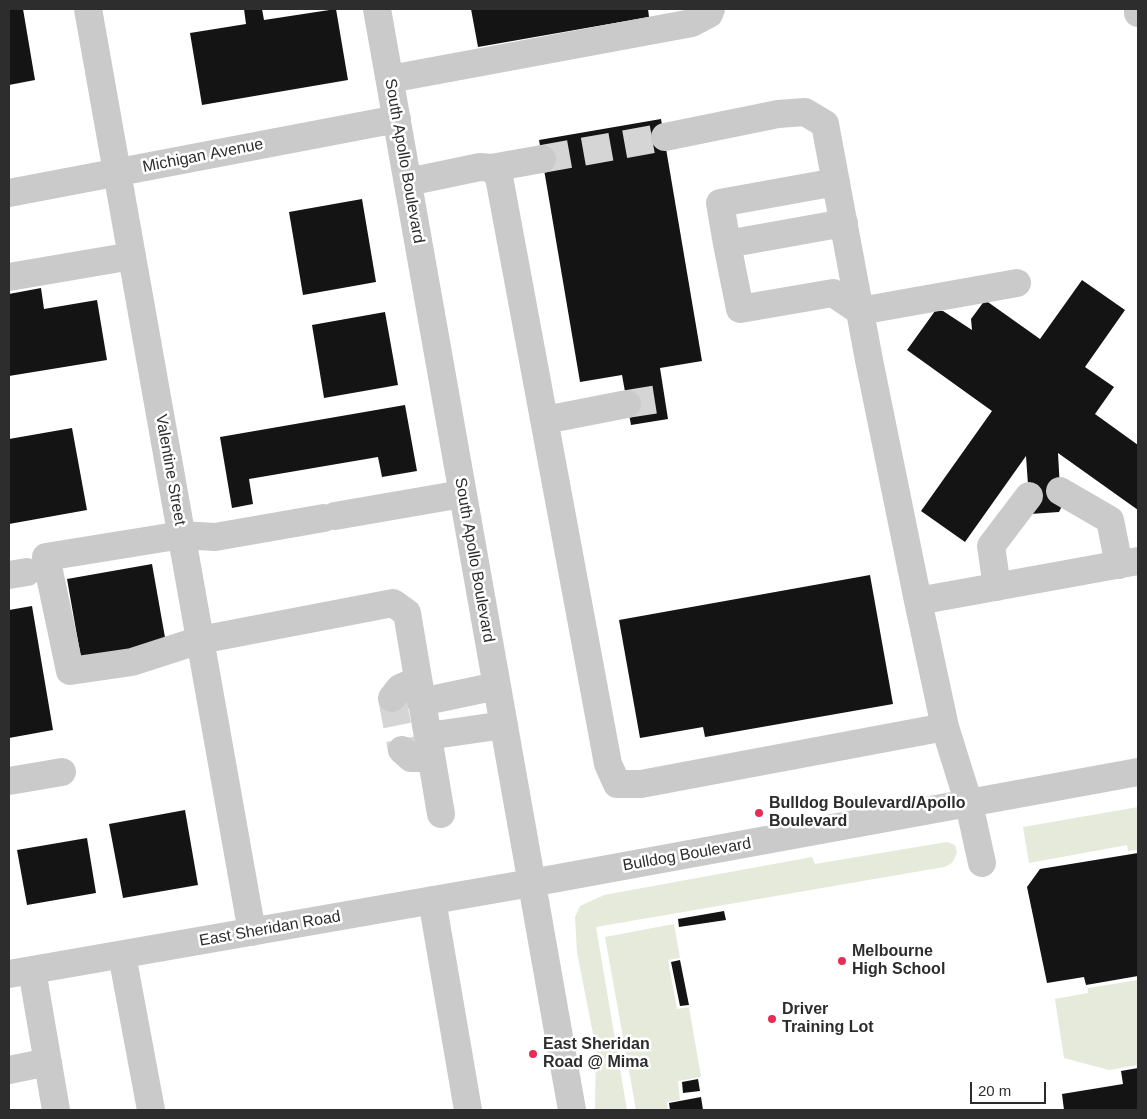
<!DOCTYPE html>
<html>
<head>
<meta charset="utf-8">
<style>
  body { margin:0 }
  #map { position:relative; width:1147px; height:1119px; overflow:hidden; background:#fff; font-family:Arial,sans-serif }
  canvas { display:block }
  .frame { position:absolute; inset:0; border:10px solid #2d2d2d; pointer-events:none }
  .scale { position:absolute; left:970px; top:1082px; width:76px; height:22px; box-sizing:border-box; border:2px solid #2d2d2d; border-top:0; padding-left:6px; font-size:15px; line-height:18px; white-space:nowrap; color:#2d2d2d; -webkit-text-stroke:4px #fff; paint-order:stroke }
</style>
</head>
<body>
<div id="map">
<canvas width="1147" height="1119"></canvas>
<div class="frame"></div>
<div class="scale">20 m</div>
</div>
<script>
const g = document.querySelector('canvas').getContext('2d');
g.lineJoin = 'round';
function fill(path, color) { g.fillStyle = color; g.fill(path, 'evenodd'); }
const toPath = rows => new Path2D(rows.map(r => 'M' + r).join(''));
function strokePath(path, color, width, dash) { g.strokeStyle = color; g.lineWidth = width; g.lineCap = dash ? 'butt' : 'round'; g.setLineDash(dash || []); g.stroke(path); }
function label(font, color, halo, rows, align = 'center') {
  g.font = font + ' Arial,sans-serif'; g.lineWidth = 5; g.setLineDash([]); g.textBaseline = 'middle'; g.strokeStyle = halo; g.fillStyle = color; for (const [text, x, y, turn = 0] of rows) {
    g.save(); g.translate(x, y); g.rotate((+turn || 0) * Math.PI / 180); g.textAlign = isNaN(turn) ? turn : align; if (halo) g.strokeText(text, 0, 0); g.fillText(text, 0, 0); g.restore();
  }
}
fill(toPath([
  [1138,807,1138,850,1128,851,1127,845,1029,863,1023,827],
  [947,842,955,845,957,853,952,863,944,867,596,927,627,1110,595,1110,596,1049,577,952,575,917,580,906,604,895,812,857,815,864],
  [674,924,680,958,668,960,677,1009,689,1007,701,1077,678,1081,680,1100,667,1102,668,1110,636,1110,605,937],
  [1138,980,1138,1065,1109,1070,1064,1058,1055,999,1088,993,1088,988]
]), '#e5eada');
fill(toPath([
  [9,9,23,9,35,80,9,85],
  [244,9,262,9,264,20,336,9,348,80,202,105,190,33,246,24],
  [471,9,648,9,649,17,478,47],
  [661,119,702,361,660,368,668,419,631,425,622,375,580,382,539,140],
  [362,199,376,282,303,295,289,212],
  [1082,280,1125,310,1085,367,1114,387,1095,414,1138,445,1138,510,1058,453,1061,508,1059,512,1030,514,1026,456,965,542,921,511,992,411,907,350,935,311,943,311,972,330,971,319,985,300,1040,339],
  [41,288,44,309,97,300,107,360,9,376,9,294],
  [385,312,398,385,324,398,312,325],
  [405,405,417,471,382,477,378,457,249,479,253,504,232,508,220,437],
  [72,428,87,510,9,524,9,439],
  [152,564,166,643,81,658,67,579],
  [870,575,893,704,705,737,703,727,640,738,619,620],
  [32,606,53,730,9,738,9,610],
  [185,810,198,885,123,898,109,824],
  [87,838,96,893,27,905,17,850],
  [1138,853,1138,976,1086,985,1084,977,1047,983,1027,887,1040,869],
  [724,911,726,920,679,927,678,919],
  [680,960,689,1005,680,1006,671,962],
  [1138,1068,1138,1110,1064,1110,1062,1094,1123,1084,1121,1071],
  [698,1079,700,1091,683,1093,682,1082],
  [701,1097,703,1110,670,1110,669,1103]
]), '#141414');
strokePath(toPath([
  [542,159,665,137],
  [627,404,665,398],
  [392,698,402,750]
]), '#d5d5d5', 28, [28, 14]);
strokePath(toPath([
  [88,9,252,932],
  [377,9,572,1110],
  [1138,9,1138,13],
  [390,79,692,23,709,14,711,9],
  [665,137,778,114,805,112,825,124,869,360,918,601],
  [491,168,542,159],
  [408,182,480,167,491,168,499,177,608,764,617,784,641,784,945,727],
  [9,193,397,119],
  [844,223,727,244,740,309,833,293,860,311,1017,283],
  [727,244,720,203,836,182],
  [9,277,132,256],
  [545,420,627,404],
  [1060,491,1110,520,1119,565],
  [335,516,462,494],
  [324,518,215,537,182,535,46,557,70,671,132,662,200,640,393,603,407,613,441,814],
  [9,575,27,572],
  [997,587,991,546,1029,496],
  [392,698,400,688,418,680],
  [421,702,497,686],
  [428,736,504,725],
  [402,750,411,758,431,758],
  [9,781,62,772],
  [982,863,969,804,945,727,918,601,1138,561],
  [432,900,468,1110],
  [122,955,151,1110],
  [32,970,56,1110],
  [9,974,531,883,1138,772],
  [9,1070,48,1062]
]), '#cacaca', 28);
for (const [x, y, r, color] of [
  [759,813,5,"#e52d55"],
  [842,961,5,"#e52d55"],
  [772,1019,5,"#e52d55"],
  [533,1054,5,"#e52d55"]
]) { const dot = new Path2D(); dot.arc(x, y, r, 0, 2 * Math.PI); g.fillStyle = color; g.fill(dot); strokePath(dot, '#fff', 2); }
label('16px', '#2d2d2d', '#fff', [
  ["Michigan Avenue",203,156,-11],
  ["South Apollo Boulevard",404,161,80],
  ["Valentine Street",170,470,80],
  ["South Apollo Boulevard",474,560,80],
  ["Bulldog Boulevard",687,855,-10],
  ["East Sheridan Road",270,929,-10]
]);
label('bold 16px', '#2d2d2d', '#fff', [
  ["Bulldog Boulevard/Apollo",769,804],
  ["Boulevard",769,822],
  ["Melbourne",852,952],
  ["High School",852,970],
  ["Driver",782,1010],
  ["Training Lot",782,1028],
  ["East Sheridan",543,1045],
  ["Road @ Mima",543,1063]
], 'left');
</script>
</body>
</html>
